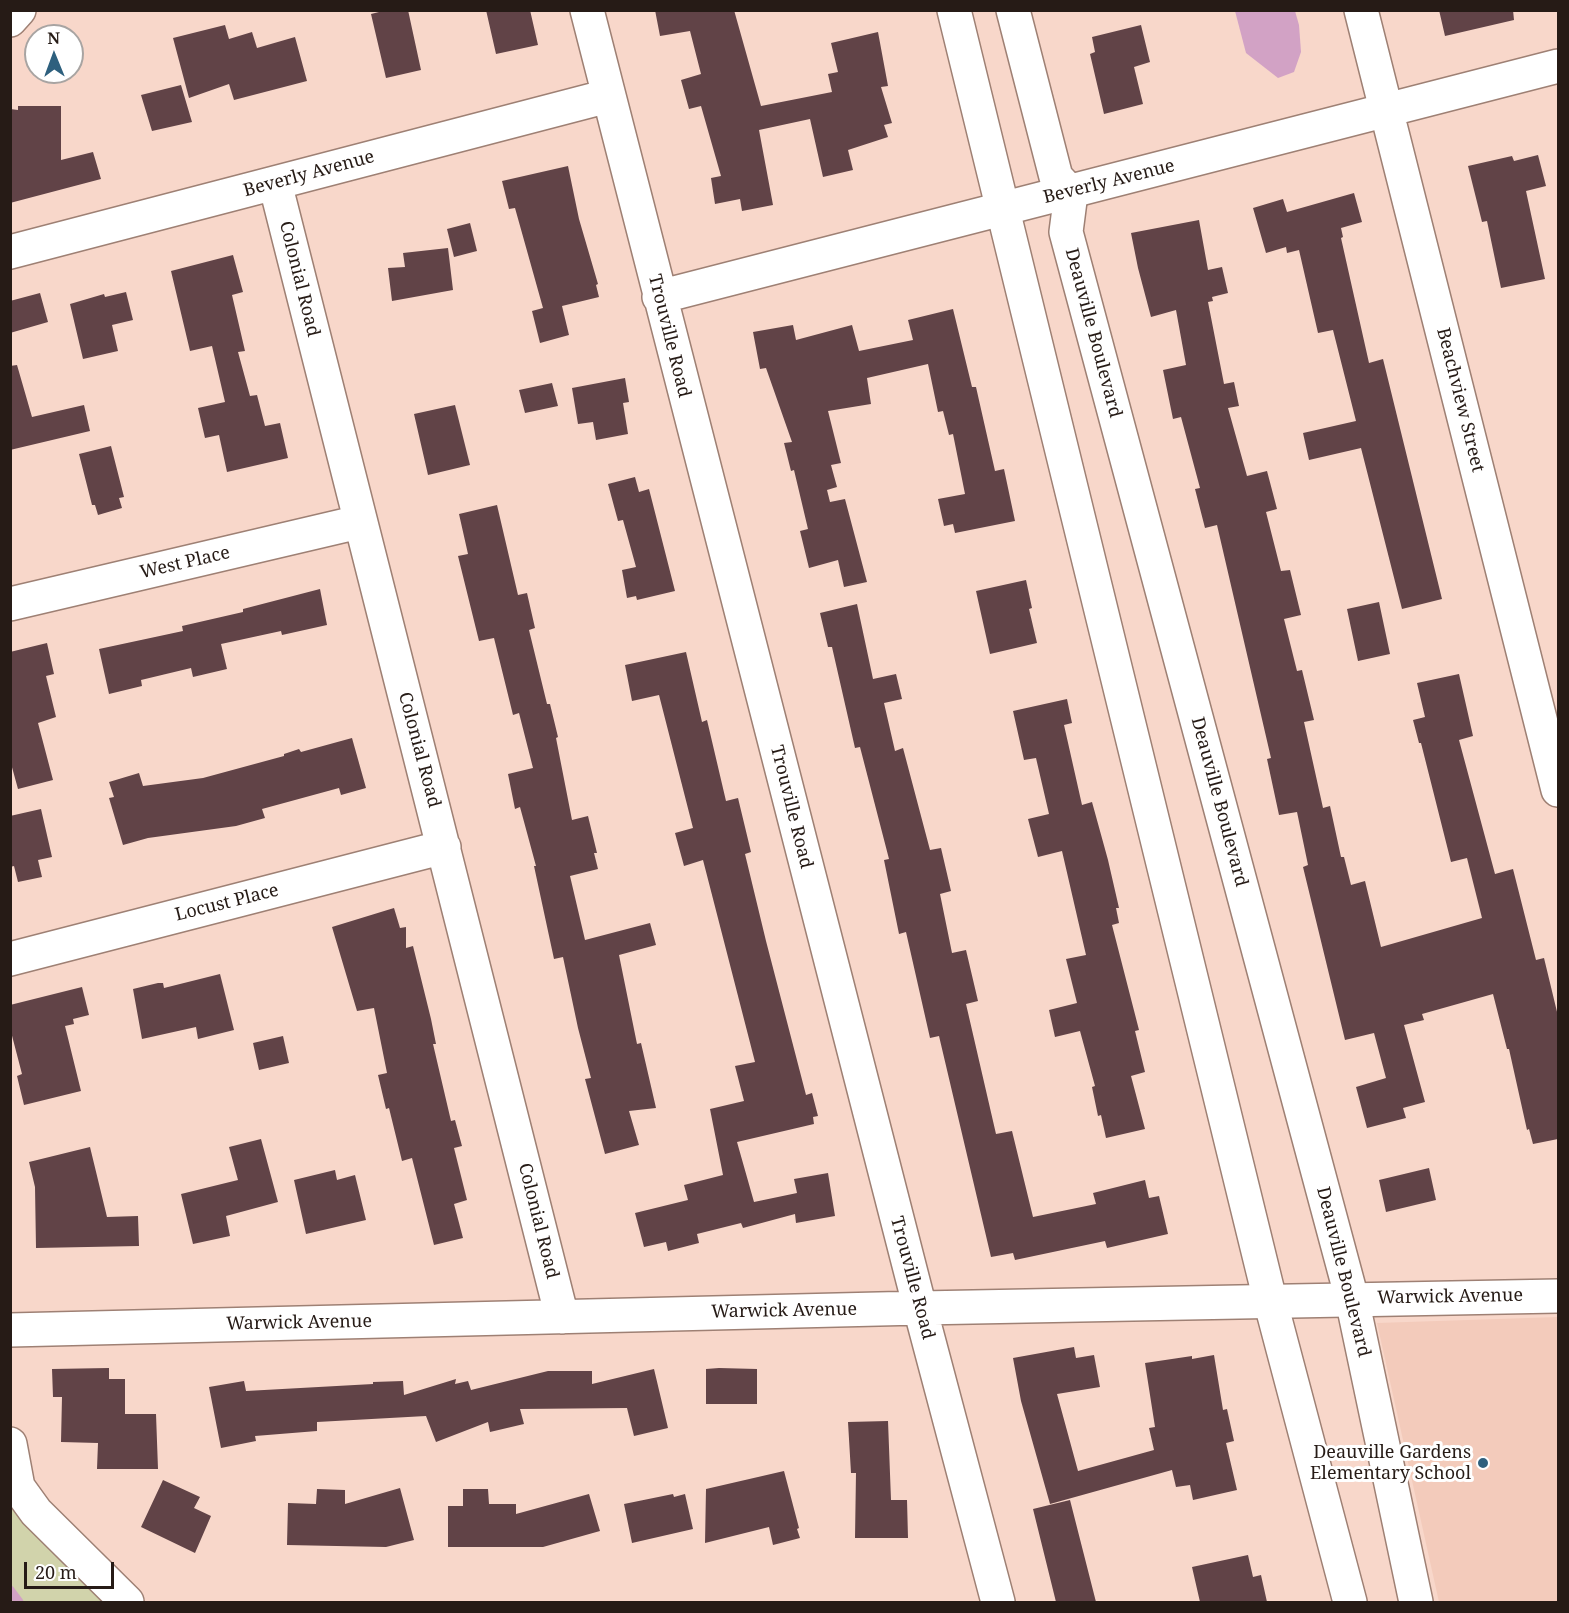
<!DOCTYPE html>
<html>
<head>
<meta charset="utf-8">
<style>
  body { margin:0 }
  #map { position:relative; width:1569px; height:1613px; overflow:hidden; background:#f8d7ca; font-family:"Noto Serif",serif }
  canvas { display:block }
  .frame { position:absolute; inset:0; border:12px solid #261b16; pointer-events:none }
  .north { position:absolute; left:24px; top:24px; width:60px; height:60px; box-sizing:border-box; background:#fff; border:2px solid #a8a4a2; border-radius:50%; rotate:359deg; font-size:16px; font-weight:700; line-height:24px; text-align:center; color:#261b16 }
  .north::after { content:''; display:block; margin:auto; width:21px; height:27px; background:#2e607e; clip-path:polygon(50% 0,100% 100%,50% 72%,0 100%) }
  .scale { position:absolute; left:24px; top:1562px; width:90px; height:27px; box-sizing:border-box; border:3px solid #261b16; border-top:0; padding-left:8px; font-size:18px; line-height:21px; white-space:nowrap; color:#261b16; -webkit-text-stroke:4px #fff; paint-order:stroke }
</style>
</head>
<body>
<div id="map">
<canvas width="1569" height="1613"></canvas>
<div class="frame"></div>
<div class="north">N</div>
<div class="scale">20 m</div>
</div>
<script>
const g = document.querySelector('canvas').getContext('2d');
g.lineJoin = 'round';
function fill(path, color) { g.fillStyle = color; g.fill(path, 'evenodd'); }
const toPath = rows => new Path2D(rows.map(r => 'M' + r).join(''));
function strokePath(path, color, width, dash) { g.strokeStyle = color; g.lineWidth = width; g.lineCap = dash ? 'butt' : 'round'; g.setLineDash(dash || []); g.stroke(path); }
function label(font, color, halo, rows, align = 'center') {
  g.font = font + ' "Noto Serif",serif'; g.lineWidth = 6; g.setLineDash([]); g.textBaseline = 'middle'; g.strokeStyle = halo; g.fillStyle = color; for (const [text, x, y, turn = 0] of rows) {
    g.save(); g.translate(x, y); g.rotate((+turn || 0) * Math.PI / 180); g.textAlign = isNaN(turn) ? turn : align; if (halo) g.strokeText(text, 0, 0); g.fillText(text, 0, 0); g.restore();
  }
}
fill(toPath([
  [1558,1317,1558,1602,1439,1602,1377,1323]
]), '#f3cbbb');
fill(toPath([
  [11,1499,109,1602,11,1602]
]), '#d1d3ab');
fill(toPath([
  [1235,11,1295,11,1299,25,1301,52,1294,72,1278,78,1246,53]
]), '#d2a2c5');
strokePath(toPath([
  [10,1590,19,1602]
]), '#d2a2c5', 9);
fill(toPath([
  [387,10,408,10,421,70,386,78,371,14],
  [486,10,530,10,538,45,496,54],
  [655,10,734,10,761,106,832,92,828,74,838,72,831,43,878,32,888,86,881,87,892,123,884,125,888,137,848,150,853,170,823,177,810,119,759,130,773,205,742,211,740,199,715,204,711,178,721,176,701,106,689,109,681,80,701,74,690,31,660,36],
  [1439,10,1513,10,1514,20,1445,36],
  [225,25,229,39,252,32,257,48,295,37,307,81,234,100,229,84,189,98,173,38],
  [1141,25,1150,62,1134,67,1143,104,1104,114,1090,54,1095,52,1092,37],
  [181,85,192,122,152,131,141,95],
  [18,106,61,106,61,160,93,152,101,179,10,203,10,109,18,110],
  [1538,155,1546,186,1526,191,1545,279,1501,288,1487,221,1482,222,1468,166,1512,156,1514,161],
  [568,166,579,219,598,284,596,285,599,297,562,306,569,335,540,343,532,311,543,308,515,208,509,209,502,181],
  [1354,193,1362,222,1341,228,1343,237,1341,238,1369,363,1383,359,1442,599,1402,609,1361,448,1309,460,1303,433,1356,421,1333,330,1318,333,1299,250,1287,253,1286,247,1266,253,1253,208,1283,199,1287,212],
  [1199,220,1208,270,1222,267,1228,293,1212,297,1213,301,1208,302,1224,384,1234,382,1239,406,1228,408,1247,476,1267,471,1277,509,1266,512,1281,571,1290,570,1301,615,1284,619,1297,671,1302,670,1314,720,1304,722,1323,808,1330,806,1341,857,1344,857,1351,885,1365,881,1381,947,1482,918,1467,858,1451,862,1421,743,1419,743,1413,720,1425,717,1417,683,1459,674,1473,736,1459,740,1495,874,1513,869,1536,960,1544,958,1558,1016,1558,1139,1533,1144,1529,1129,1527,1130,1509,1049,1507,1049,1493,994,1422,1014,1424,1020,1404,1025,1425,1102,1403,1108,1406,1118,1367,1128,1356,1087,1386,1078,1374,1033,1345,1040,1303,867,1308,865,1297,812,1279,815,1267,759,1271,758,1217,525,1205,528,1195,489,1200,488,1181,417,1173,419,1163,370,1186,365,1176,310,1151,317,1138,268,1131,233],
  [470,223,477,251,454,257,447,229],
  [448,248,453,290,392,301,388,268,405,267,403,253],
  [233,255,243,292,232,295,245,351,238,352,250,396,257,395,265,426,280,423,288,458,227,472,219,435,205,438,198,408,225,402,212,346,190,351,171,271],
  [126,292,133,320,112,325,118,351,83,359,70,304,104,294,105,297],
  [40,293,48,322,10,333,10,301],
  [953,309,972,387,976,387,995,471,1004,469,1015,521,955,533,953,524,944,526,938,499,965,494,953,434,949,435,943,411,938,412,928,364,867,378,871,404,828,411,841,463,831,465,837,487,827,490,830,502,845,499,867,582,844,587,838,560,809,568,800,531,808,529,794,470,791,471,784,443,792,442,766,368,760,369,753,332,793,325,796,340,852,325,859,351,913,340,908,320],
  [17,365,32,417,84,405,90,431,10,450,10,366],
  [625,378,629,402,623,403,628,434,596,440,593,422,578,424,572,388],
  [552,383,558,406,525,413,519,390],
  [455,405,470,465,428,475,414,414],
  [111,446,124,497,119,498,122,508,98,515,95,505,92,505,79,454],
  [635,477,639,492,649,489,675,591,637,600,636,596,627,598,622,570,636,567,623,520,618,521,608,484],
  [497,505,518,595,527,593,535,628,529,630,547,704,550,704,558,737,556,738,572,820,588,816,597,853,594,853,598,869,570,876,585,940,650,923,656,945,619,955,637,1044,641,1043,656,1108,629,1111,639,1145,605,1154,585,1079,591,1078,578,1028,563,957,554,959,534,866,536,866,520,807,515,809,508,774,533,768,519,713,513,715,494,638,479,641,458,556,468,554,459,514],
  [1026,580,1032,608,1029,609,1037,643,990,654,976,591],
  [320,589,327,625,282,635,281,631,221,644,227,669,193,677,191,668,141,680,142,686,109,694,99,649,183,631,182,626,243,612,243,609],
  [1379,602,1390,654,1358,661,1347,609],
  [857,604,873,679,896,674,902,699,884,703,895,751,903,748,930,850,941,848,951,891,940,894,952,953,966,950,978,1001,966,1004,996,1134,1012,1131,1033,1217,1096,1204,1093,1193,1145,1180,1149,1198,1159,1196,1168,1234,1107,1248,1105,1241,1015,1260,1013,1253,991,1257,939,1036,930,1038,906,932,899,934,884,860,889,859,860,747,855,748,832,647,828,647,820,613],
  [47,643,54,674,46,676,56,717,38,723,53,780,18,789,10,760,10,652],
  [686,652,702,722,707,720,726,801,738,798,751,852,745,854,766,941,806,1095,812,1093,818,1116,813,1117,814,1124,737,1142,754,1202,797,1193,794,1179,828,1173,835,1216,796,1223,795,1214,743,1228,741,1223,697,1234,699,1243,668,1251,666,1242,644,1247,635,1213,688,1200,684,1185,723,1175,710,1109,744,1101,735,1066,755,1062,703,860,684,866,675,833,693,828,659,695,632,701,625,665],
  [1067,699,1072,723,1064,725,1082,805,1092,802,1108,860,1119,908,1116,908,1119,923,1112,925,1139,1030,1135,1031,1145,1072,1131,1076,1145,1129,1106,1138,1101,1115,1098,1116,1092,1087,1095,1086,1080,1031,1055,1037,1049,1010,1077,1003,1066,959,1086,955,1062,851,1038,857,1028,819,1049,814,1036,758,1024,760,1013,711],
  [352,738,366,788,341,795,339,788,262,809,265,818,236,826,148,838,123,845,109,798,114,797,109,782,139,773,143,786,203,778,284,756,284,754,299,749,301,752],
  [41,809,52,857,38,860,42,877,18,882,14,866,10,867,10,816],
  [394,908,400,928,406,927,406,948,413,946,431,1019,436,1044,433,1044,451,1121,455,1120,462,1146,454,1148,467,1200,454,1204,463,1238,434,1245,412,1158,402,1161,389,1108,386,1109,378,1075,387,1073,374,1008,357,1011,332,927],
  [220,974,234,1030,198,1039,196,1027,142,1039,133,989,158,983,163,983,164,988],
  [82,987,89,1015,73,1019,74,1024,65,1026,81,1091,24,1105,17,1076,22,1074,10,1028,10,1005],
  [283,1036,289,1063,259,1070,253,1043],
  [261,1139,278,1202,226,1216,230,1236,193,1244,181,1194,238,1180,229,1147],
  [90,1147,107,1217,138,1216,139,1246,36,1248,35,1187,29,1162],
  [1429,1168,1436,1200,1386,1212,1379,1180],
  [335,1170,337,1180,355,1175,366,1220,306,1234,294,1180],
  [1074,1347,1076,1358,1094,1355,1100,1387,1057,1394,1078,1471,1154,1450,1149,1428,1155,1427,1145,1363,1192,1356,1192,1359,1214,1355,1223,1410,1227,1409,1234,1441,1226,1443,1237,1490,1193,1500,1190,1485,1176,1487,1172,1470,1050,1504,1021,1401,1013,1358],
  [109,1368,109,1379,125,1379,125,1414,156,1414,158,1469,97,1469,98,1443,61,1442,62,1397,53,1397,52,1369],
  [719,1368,757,1369,757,1404,706,1404,706,1369],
  [654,1369,668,1428,634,1436,627,1408,520,1409,524,1424,490,1432,488,1422,436,1442,426,1416,317,1422,317,1431,255,1436,256,1441,221,1448,209,1387,244,1381,246,1391,373,1384,373,1382,403,1381,404,1395,456,1379,455,1384,468,1381,471,1390,548,1371,592,1371,592,1384],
  [888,1421,891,1500,907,1500,908,1538,855,1538,856,1473,851,1473,848,1422],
  [784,1471,799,1528,797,1529,800,1538,773,1545,769,1527,705,1543,706,1489],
  [163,1480,200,1497,194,1508,211,1516,195,1553,141,1527],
  [400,1488,414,1540,386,1547,287,1545,288,1503,316,1504,317,1489,345,1490,345,1504],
  [463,1489,488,1489,489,1504,516,1504,516,1514,589,1494,600,1531,543,1547,448,1547,448,1506,463,1506],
  [673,1494,674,1497,685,1494,693,1529,632,1543,624,1504],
  [1070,1500,1096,1602,1056,1602,1033,1509],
  [1248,1555,1253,1577,1261,1575,1267,1602,1200,1602,1192,1567]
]), '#614347');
const minor = toPath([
  [587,10,920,1308,998,1602],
  [1361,10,1558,790],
  [10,20,19,10],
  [275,183,562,1317],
  [10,252,608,96],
  [659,297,1558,66],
  [10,604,359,522],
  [10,959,444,847],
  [10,1330,920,1308,1558,1296],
  [10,1444,18,1487,36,1512,127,1602]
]);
const tertiary = toPath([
  [954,10,1270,1300,1350,1602],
  [1013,10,1056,177,1071,193,1066,232,1352,1299,1416,1602]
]);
strokePath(minor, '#9e8074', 36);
strokePath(tertiary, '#9e8074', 36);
strokePath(minor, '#fff', 33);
strokePath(tertiary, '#fff', 33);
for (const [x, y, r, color] of [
  [1483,1463,6,"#2e607e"]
]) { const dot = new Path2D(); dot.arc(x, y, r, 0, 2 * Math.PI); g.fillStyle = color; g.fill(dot); strokePath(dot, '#fff', 2); }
label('18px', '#261b16', '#fff', [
  ["Beverly Avenue",309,174,-15],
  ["Beverly Avenue",1109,182,-14],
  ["Colonial Road",299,279,76],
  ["Deauville Boulevard",1093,333,75],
  ["Trouville Road",669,336,76],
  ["Beachview Street",1460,400,76],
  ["West Place",185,563,-13],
  ["Colonial Road",419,750,75],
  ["Deauville Boulevard",1219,802,75],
  ["Trouville Road",791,807,76],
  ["Locust Place",227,903,-14],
  ["Colonial Road",538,1221,76],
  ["Deauville Boulevard",1343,1272,76],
  ["Trouville Road",912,1278,75],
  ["Warwick Avenue",1450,1297,-1],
  ["Warwick Avenue",784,1311,-1],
  ["Warwick Avenue",299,1323,-1]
]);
label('18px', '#261b16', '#fff', [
  ["Deauville Gardens",1471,1453],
  ["Elementary School",1471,1474]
], 'right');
</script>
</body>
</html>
